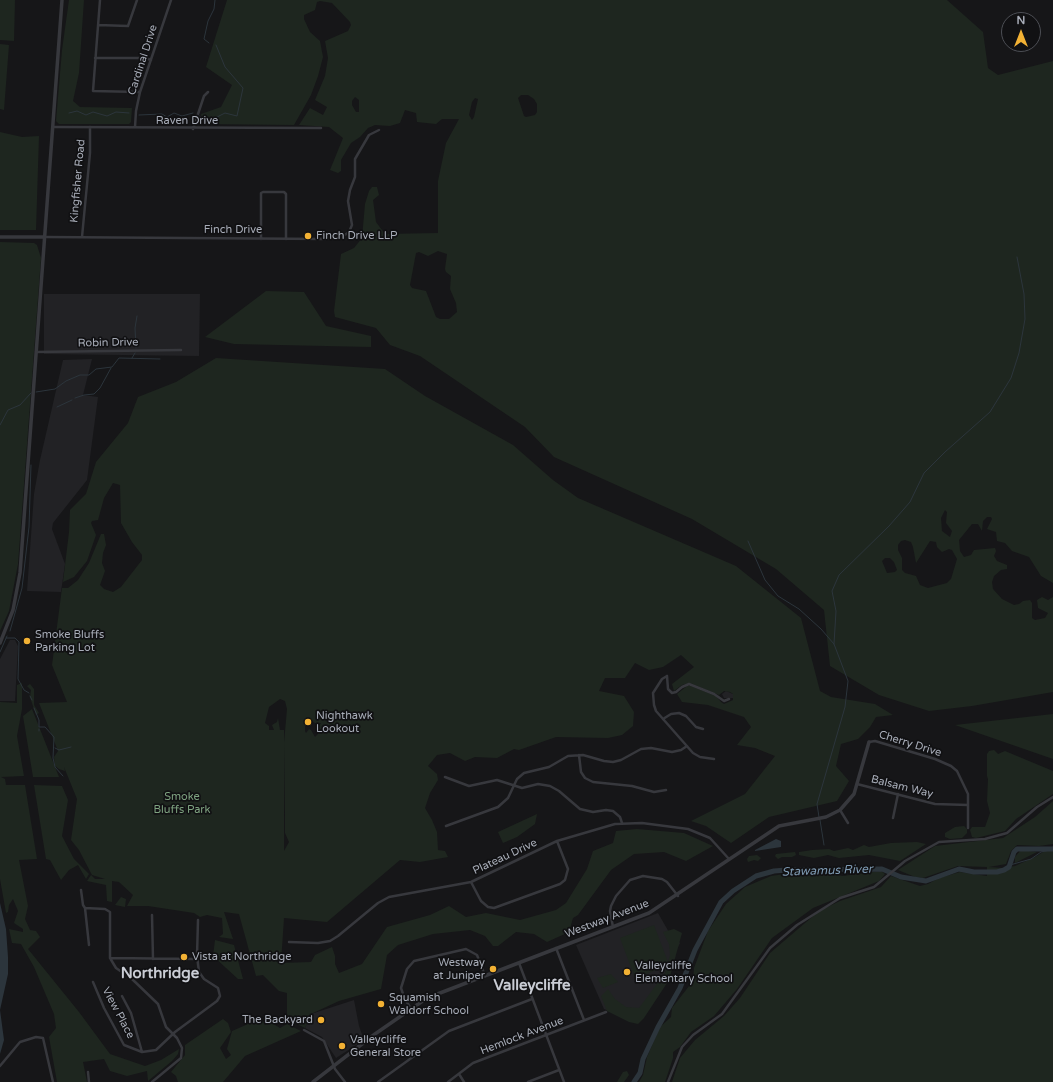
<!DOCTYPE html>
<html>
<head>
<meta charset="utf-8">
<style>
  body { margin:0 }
  #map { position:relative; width:1053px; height:1082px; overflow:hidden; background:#161618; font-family:"Varela Round",sans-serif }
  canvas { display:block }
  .north { position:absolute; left:1001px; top:12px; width:40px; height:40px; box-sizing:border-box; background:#111113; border:1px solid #4d4f55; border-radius:50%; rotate:0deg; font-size:11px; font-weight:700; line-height:16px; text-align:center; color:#a8adb8 }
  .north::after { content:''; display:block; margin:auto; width:14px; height:18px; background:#f2b134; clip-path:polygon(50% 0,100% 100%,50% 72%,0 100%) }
</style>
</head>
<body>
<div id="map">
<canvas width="1053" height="1082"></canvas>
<div class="north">N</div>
</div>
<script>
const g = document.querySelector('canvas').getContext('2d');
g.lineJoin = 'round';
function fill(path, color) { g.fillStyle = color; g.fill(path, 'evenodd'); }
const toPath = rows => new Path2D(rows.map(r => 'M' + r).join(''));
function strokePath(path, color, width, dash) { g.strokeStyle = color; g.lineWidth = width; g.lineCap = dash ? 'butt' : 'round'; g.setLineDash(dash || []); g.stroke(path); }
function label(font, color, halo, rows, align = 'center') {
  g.font = font + ' "Varela Round",sans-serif'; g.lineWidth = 3.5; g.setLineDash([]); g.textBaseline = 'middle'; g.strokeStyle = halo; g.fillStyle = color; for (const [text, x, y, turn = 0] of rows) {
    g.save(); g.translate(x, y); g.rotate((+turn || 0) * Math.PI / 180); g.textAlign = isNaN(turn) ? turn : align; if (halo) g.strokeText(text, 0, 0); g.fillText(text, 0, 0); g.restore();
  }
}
fill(toPath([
  [44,294,200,294,199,356,44,354],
  [92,359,83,395,98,397,87,480,53,523,52,529,65,564,61,592,27,591,34,494,40,460,63,360],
  [10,640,15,640,18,646,15,701,0,701,0,659],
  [726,691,733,694,733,698,724,698,722,694],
  [658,913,670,934,680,943,652,999,635,1020,604,1009,576,945],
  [354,1000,359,1026,364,1040,336,1058,322,1037,305,1028,311,1014]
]), '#222225');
fill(toPath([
  [0,0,15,0,14,41,0,40],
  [69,0,84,0,79,73,73,101,80,107,132,108,131,122,129,124,59,124,56,121,62,50],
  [227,0,947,0,983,32,988,68,998,75,1053,61,1053,583,1041,576,1029,557,1012,551,1005,543,997,541,996,532,987,529,992,519,991,517,987,517,983,521,982,531,978,524,972,524,959,540,960,551,964,557,971,555,974,550,995,548,996,551,994,556,997,561,1007,565,1007,569,1001,570,994,576,992,582,993,589,1002,599,1014,605,1019,604,1023,601,1030,600,1032,603,1032,618,1035,620,1045,618,1048,613,1038,608,1037,600,1042,597,1048,600,1053,597,1053,692,972,706,929,711,879,695,830,666,824,610,776,569,692,519,554,457,525,427,420,356,390,345,376,328,335,317,334,311,341,254,354,248,362,238,365,204,369,191,372,187,377,187,379,195,373,200,376,222,385,234,438,233,438,181,446,143,459,119,442,119,436,124,417,122,416,113,405,110,400,123,390,126,375,125,368,128,360,137,351,143,341,160,341,171,338,173,330,170,343,138,329,127,299,125,310,108,323,115,327,107,315,100,325,76,328,58,325,41,348,31,351,25,350,22,332,3,320,1,317,2,315,10,304,15,304,19,310,32,320,41,323,57,318,76,311,95,294,125,203,124,201,114,221,107,232,85,206,67],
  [521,95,528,95,534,99,537,104,537,112,535,115,526,117,524,116,518,98],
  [355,97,359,100,359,112,356,112,352,105,352,101],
  [475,98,478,99,474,117,472,120,469,115,472,102],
  [438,251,447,254,445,269,446,272,451,276,450,289,456,303,457,312,449,319,440,319,436,317,426,291,412,288,410,285,416,253,419,252,428,256],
  [945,510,947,512,946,523,952,531,950,537,942,531,941,518],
  [905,540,911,542,913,547,916,563,930,541,936,542,937,547,942,552,949,549,952,550,957,559,951,579,947,583,928,588,920,585,916,576,905,573,902,570,902,558,898,550,898,545,901,541],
  [885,558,890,558,894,562,897,570,895,572,887,573,882,561],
  [0,44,9,45,4,110,0,109],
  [0,132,22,137,39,136,36,230,0,230],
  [0,242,34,243,37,245,41,258,18,564,9,611,0,631],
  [266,291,304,292,326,326,371,336,371,347,234,344,205,337],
  [216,358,385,369,425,396,513,445,553,480,578,498,736,566,801,618,820,691,831,697,875,704,893,715,876,717,870,727,858,739,841,744,836,766,849,781,837,801,769,817,731,843,706,826,691,821,745,794,775,756,755,748,737,745,751,727,744,717,708,705,682,702,677,694,687,686,691,686,716,696,721,702,724,704,733,700,733,694,730,692,724,691,719,695,690,683,682,685,674,691,672,684,694,667,681,655,663,667,649,670,635,663,625,678,605,678,599,691,624,696,634,712,633,726,622,735,608,738,556,737,519,750,514,749,497,758,475,757,465,761,450,753,437,755,428,766,437,774,438,780,430,793,425,808,432,820,437,832,438,850,445,851,448,857,420,862,400,860,327,922,284,918,281,963,311,962,315,955,332,947,335,956,335,964,339,973,362,964,387,927,430,915,449,906,466,917,486,913,520,920,556,910,566,903,587,869,593,851,613,843,616,831,637,829,684,833,713,846,686,861,664,852,634,854,611,870,578,915,573,918,569,932,547,942,534,934,516,932,498,946,493,946,485,936,470,930,433,934,398,945,387,955,381,989,339,1001,311,1014,305,1028,287,1019,287,993,279,991,263,975,256,976,239,914,224,912,233,939,219,937,223,934,222,918,207,915,200,917,194,913,148,906,127,906,133,895,119,882,112,881,112,902,107,901,106,885,87,881,91,875,95,879,105,879,92,875,79,850,71,840,77,799,64,767,65,771,59,769,55,766,54,757,58,751,39,703,67,702,52,665,62,588,68,588,78,580,89,563,101,534,104,534,106,545,103,553,102,563,105,571,100,585,104,589,113,592,121,587,142,560,142,555,132,542,121,523,120,485,113,483,104,498,98,520,92,521,91,523,96,535,87,561,74,577,63,582,69,532,70,510,86,494,96,462,128,423,138,397,176,382],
  [280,699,285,701,287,709,284,743,285,816,285,833,289,842,284,851,284,730,280,730,278,718,277,722,272,725,274,730,269,730,269,726,265,723,269,707],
  [308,718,315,723,321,723,316,730,318,734,315,737,311,730,309,729,306,733,305,731,305,721],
  [22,683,22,709,17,736,24,776,1,777,5,779,6,785,25,785,37,859,19,860,28,906,25,919,30,930,36,931,40,937,28,949,79,1012,110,1054,145,1066,161,1060,179,1049,178,1054,172,1061,148,1081,147,1071,127,1076,110,1071,104,1059,83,1062,87,1082,57,1082,49,1037,56,1028,54,1014,34,967,21,944,12,943,9,929,23,932,23,929,14,923,18,911,13,899,9,905,8,912,6,913,0,879,0,702,17,703,17,685],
  [30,684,34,689,34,705,39,713,36,715,30,697,31,690,27,686],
  [32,709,59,777,33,777,23,716],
  [1053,714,1053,759,955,725],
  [994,750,998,754,1005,751,1053,771,1053,794,1016,819,1005,831,976,838,972,837,970,830,972,827,985,827,990,813,987,801,988,779,987,776,987,754,989,751],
  [34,785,62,786,68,800,62,836,74,859,89,874,86,879,78,865,69,870,61,880,50,860,46,859],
  [1053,801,1053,844,1039,846,1017,845,1011,851,1006,864,989,867,1003,868,1015,866,1035,857,1053,846,1053,1082,672,1082,680,1058,695,1040,724,1016,740,998,770,953,819,911,840,901,881,887,891,876,920,886,928,884,939,878,960,872,987,876,987,867,958,866,923,878,915,877,898,870,935,846,1003,838,1035,817],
  [537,814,535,824,517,837,503,843,498,832],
  [964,826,967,829,967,833,962,838,950,839,945,837,945,833,955,827],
  [917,842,926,844,900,861,869,855,839,858,828,855,814,858,799,855,799,852,812,850,829,849,834,851,848,848,853,850,864,845,869,847,891,843],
  [1021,850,1037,852,1015,863,1015,857],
  [795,852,796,855,792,857,782,857,778,859,775,856,776,854],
  [757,855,761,858,758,861,754,860,748,862,747,859,749,856],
  [881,871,885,874,879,881,813,908,772,938,737,989,714,1016,691,1032,680,1047,673,1052,673,1058,665,1082,639,1082,643,1075,647,1057,660,1027,671,1017,672,1008,693,981,694,968,708,931,726,904,745,887,771,876,791,873,826,872,842,876],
  [121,897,126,899,125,907,115,905],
  [654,925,668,962,670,955,669,944,663,932,674,929,682,933,669,980,644,1018,638,1024,629,1022,607,1011,601,996,608,989,615,999,626,1007,639,1008,665,973,667,966,635,978,620,938],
  [215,940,234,945,243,979,238,979,213,956],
  [611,974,618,982,603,988,597,978],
  [223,1019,228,1023,231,1032,220,1048,226,1059,231,1055,227,1049,232,1031,255,1021,270,1022,280,1028,287,1024,301,1031,245,1056,223,1082,178,1082,176,1076,171,1072,185,1055,185,1045],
  [627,1071,629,1075,624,1082,617,1082,623,1072]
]), '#1e261f');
fill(toPath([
  [776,839,781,841,781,847,755,851,755,850],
  [0,903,6,929,8,957,8,974,0,1010,4,1040,0,1054]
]), '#2c353c');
strokePath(toPath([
  [209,43,204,39,208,21,214,9,215,0],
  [69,113,77,111,86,115,93,112,107,116,116,112,129,113],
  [139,115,162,114,167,117,174,113,182,116,193,113],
  [199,116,211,120,225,113,237,116,243,88,225,67,216,45],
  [136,348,135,328,137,316],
  [132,358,135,353],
  [36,392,55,389,66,381,80,375,89,375,96,369,112,367,119,358,160,359],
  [75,398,84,395,94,394,100,388,111,368],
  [57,407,72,400],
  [0,425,8,410,20,405,31,393],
  [748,541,765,580,778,596,799,609,821,629,834,644,848,681,845,707,817,804,819,817],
  [10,631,22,588,29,527,31,465],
  [6,638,15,638,19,642,18,679,24,690,29,693],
  [834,644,836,611,832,591,839,575,889,526,910,502,924,473,945,452,990,412,1011,378,1019,353,1025,319,1024,294,1017,257],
  [0,652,7,636],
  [30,696,32,700],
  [34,708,39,720,39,727,45,727,54,737,53,758,55,767,63,776],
  [39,731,39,729],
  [55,748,59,750,71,747],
  [820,820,824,845],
  [1010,865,1031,859,1041,852,1050,850]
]), '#2c353c', 1);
strokePath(toPath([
  [634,1082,640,1073,643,1059,658,1027,680,988,695,950,721,902,733,891,756,876,774,871,787,870,882,869,901,877,926,881,959,869,974,872,997,872,1004,870,1009,867,1014,852,1017,849,1053,849]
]), '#2c353c', 5);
strokePath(toPath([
  [100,0,93,91,140,92],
  [98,25,128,26,137,0],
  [95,58,145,58,151,60],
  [53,127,321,128],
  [135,127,136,111,140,92,171,0],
  [193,129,204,96,208,92],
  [45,237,326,239,342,237,349,232,352,225,348,201,350,190,355,177,355,159,369,135,379,130],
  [82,237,90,153,90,127],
  [261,239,261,193,263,192,284,192,286,194,286,239],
  [36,352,181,350],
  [667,676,662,679,653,693,654,705,656,711,693,753,700,757,714,759],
  [667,676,668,689,672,693,676,692,682,687,689,684,714,694,724,701,729,699],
  [663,719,671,714,679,713,686,716,696,727,703,729],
  [869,742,875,741,935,759,951,766,957,771,968,794,968,828],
  [579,755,581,772,585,778,593,782,632,786,654,792,666,790],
  [445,777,469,786,497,780,522,788,538,784,550,786,559,791,580,809,593,812,606,810,613,811,620,817,622,823],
  [857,784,935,804,968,805],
  [840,810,848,823],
  [893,818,898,794],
  [446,826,498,807,508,798,517,779,524,773,549,767,568,756,583,755,604,761,613,762,621,760,641,749,651,748,672,752,681,750,687,746],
  [471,882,481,901,488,907,494,908,560,884,565,880,568,869,557,841],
  [81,890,83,905,85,908,105,909,110,912,110,958],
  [85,908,89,945],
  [152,915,153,959],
  [613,927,610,911,611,906,616,896,630,880,643,876,662,879,667,882,678,896],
  [289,942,318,943,330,941,338,936,378,903,389,897,471,882,557,841,615,824,642,823,688,829,710,838,729,859],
  [556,948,584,1020],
  [519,963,564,1082],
  [93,982,104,1008,124,1045,142,1052,156,1050,175,1032,217,1001,220,996,218,988,204,979,199,972,197,956,198,920],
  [122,996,131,1013,142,1052],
  [411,1009,404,997,401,988,407,969,414,961,466,949,477,955,485,976],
  [304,1030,324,1041,335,1069,345,1082],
  [0,1066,20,1042,36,1037,43,1038,53,1082],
  [88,1072,89,1082],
  [459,1074,464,1082],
  [152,1082,181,1058,182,1048,177,1038,166,1027,158,1004,132,979,116,968,110,958,197,959],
  [378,1082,449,1031,532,999],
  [448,1082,473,1063,606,1012],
  [528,1082,559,1070],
  [668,1082,682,1047,693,1035,722,1014,770,948,797,925,840,898,874,887,905,861,939,842,985,839,1007,833,1037,807,1053,797]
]), '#37383d', 2.5);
strokePath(toPath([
  [0,237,45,237],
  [0,643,13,610,20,573,62,0],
  [313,1082,375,1034,427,998,649,913,779,826,826,817,840,810,854,794,869,742]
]), '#37383d', 3.5);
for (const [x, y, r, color] of [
  [308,236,4,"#f2b134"],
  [27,641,4,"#f2b134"],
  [308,722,4,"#f2b134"],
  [184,957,4,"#f2b134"],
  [493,969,4,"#f2b134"],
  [627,972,4,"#f2b134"],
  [381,1004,4,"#f2b134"],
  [321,1020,4,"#f2b134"],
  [342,1046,4,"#f2b134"]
]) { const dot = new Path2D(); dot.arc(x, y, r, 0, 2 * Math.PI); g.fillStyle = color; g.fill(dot); strokePath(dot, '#111113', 1.5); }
label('11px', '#a8adb8', '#111113', [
  ["Cardinal Drive",143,60,-72],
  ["Raven Drive",187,121],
  ["Kingfisher Road",78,181,-85],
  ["Finch Drive",233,230],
  ["Robin Drive",108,343,-1],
  ["Cherry Drive",910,744,17],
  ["Balsam Way",902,787,14],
  ["Plateau Drive",505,857,-25],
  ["Westway Avenue",607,919,-21],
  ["View Place",118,1013,62],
  ["Hemlock Avenue",522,1036,-21]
]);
label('11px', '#a8adb8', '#111113', [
  ["Finch Drive LLP",316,236],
  ["Smoke Bluffs",35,635],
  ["Parking Lot",35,648],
  ["Nighthawk",316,716],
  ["Lookout",316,729],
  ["Vista at Northridge",192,957],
  ["Westway",485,963,"right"],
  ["at Juniper",485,976,"right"],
  ["Valleycliffe",635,966],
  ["Elementary School",635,979],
  ["Squamish",389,998],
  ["Waldorf School",389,1011],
  ["The Backyard",313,1020,"right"],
  ["Valleycliffe",350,1040],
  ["General Store",350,1053]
], 'left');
label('11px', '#7fa381', '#111113', [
  ["Smoke",182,797],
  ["Bluffs Park",182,810]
]);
label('italic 12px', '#7f9bb3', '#111113', [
  ["Stawamus River",827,871,-2]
]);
label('bold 15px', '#c9ccd4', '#111113', [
  ["Northridge",160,974],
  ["Valleycliffe",532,986]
]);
</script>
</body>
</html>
